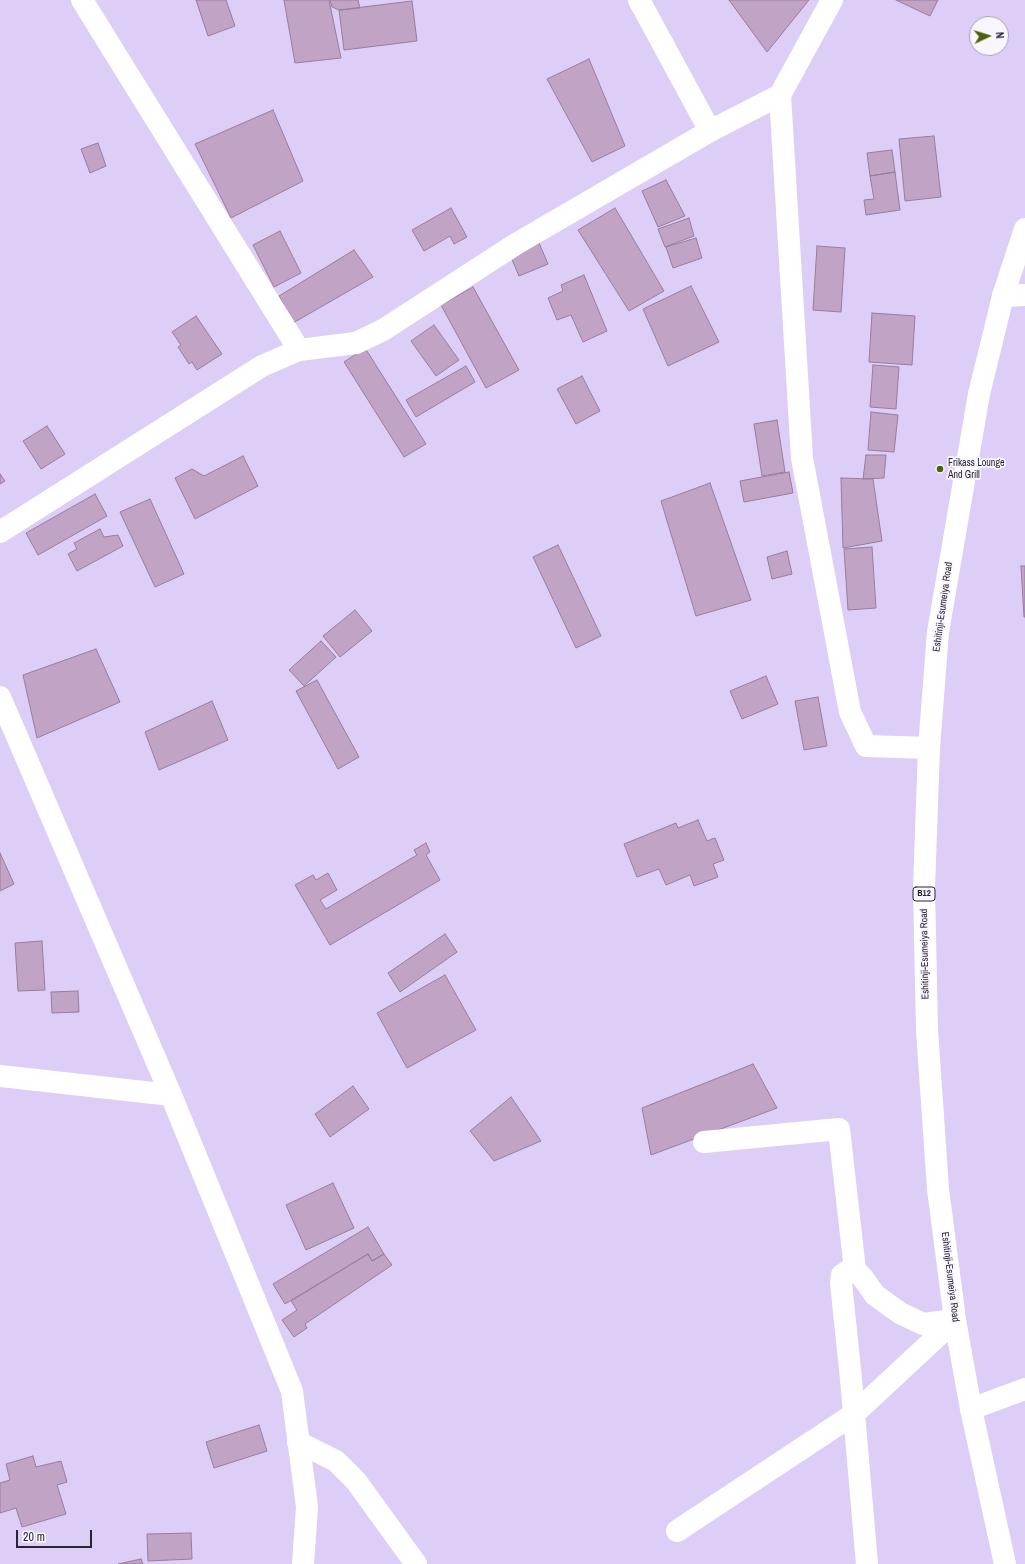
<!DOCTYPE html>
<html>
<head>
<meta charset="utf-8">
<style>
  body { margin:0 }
  #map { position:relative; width:1025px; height:1564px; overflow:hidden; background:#ddcef8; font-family:"Archivo Narrow",sans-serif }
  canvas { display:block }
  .north { position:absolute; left:969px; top:16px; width:40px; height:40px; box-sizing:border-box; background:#f9f6ff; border:1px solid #a6a2ae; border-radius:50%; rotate:86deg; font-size:11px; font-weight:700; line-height:16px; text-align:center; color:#2a2434 }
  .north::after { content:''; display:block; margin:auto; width:14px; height:18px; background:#4f6106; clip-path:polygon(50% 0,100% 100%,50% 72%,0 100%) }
  .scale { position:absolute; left:16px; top:1530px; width:76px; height:18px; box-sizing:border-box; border:2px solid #2a2434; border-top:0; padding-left:5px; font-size:12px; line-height:14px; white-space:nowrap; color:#2a2434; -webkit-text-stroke:3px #f9f6ff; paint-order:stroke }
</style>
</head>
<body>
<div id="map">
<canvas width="1025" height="1564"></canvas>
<div class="north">N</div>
<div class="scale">20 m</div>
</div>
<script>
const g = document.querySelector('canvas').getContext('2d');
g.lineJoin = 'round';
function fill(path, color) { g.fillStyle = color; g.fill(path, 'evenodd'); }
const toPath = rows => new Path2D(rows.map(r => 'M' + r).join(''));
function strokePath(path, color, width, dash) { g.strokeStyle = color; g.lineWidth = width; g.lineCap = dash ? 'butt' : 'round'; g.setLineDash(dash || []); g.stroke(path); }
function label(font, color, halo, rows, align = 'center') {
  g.font = font + ' "Archivo Narrow",sans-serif'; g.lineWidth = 3.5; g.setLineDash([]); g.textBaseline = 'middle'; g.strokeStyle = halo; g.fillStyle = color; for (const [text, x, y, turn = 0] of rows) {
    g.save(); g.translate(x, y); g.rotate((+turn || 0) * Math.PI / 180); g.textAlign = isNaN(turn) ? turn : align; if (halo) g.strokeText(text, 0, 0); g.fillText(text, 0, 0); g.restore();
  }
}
const building = toPath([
  [196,0,226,0,235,26,208,36,196,0],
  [284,0,329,0,341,58,295,63,284,0],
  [330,0,358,0,360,8,339,10,332,7,330,0],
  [729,0,809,0,767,52,729,0],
  [896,0,938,0,930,16,896,0],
  [412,1,417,41,344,50,339,10,412,1],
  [589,59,625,146,592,162,547,79,589,59],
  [273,110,303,181,231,218,195,144,273,110],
  [934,136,941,197,905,201,899,139,934,136],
  [98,143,106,166,90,173,81,149,98,143],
  [892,150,895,172,870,176,867,153,892,150],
  [895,172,900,210,866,215,864,200,874,199,870,176,895,172],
  [666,180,685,216,658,227,642,191,666,180],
  [451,208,467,237,454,244,450,236,424,251,412,230,451,208],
  [615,208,664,291,629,311,578,230,615,208],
  [689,218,694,236,665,247,658,229,689,218],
  [280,231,301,273,274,287,253,245,280,231],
  [696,238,702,258,673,268,666,247,696,238],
  [539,243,548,264,519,276,510,255,539,243],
  [817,246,845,248,841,312,813,310,817,246],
  [354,250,373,277,293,323,279,296,354,250],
  [584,275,607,331,583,342,571,315,557,320,548,298,563,291,561,285,584,275],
  [691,286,719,342,668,366,643,309,691,286],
  [473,287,519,370,486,388,441,305,473,287],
  [872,313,915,316,912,365,869,362,872,313],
  [196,316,222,354,197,370,192,362,189,364,178,347,181,345,172,332,196,316],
  [434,325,459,360,436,376,411,341,434,325],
  [365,348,426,444,404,457,344,362,365,348],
  [873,365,899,367,896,409,870,407,873,365],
  [466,366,475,382,416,417,406,400,466,366],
  [582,376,600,411,576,424,557,389,582,376],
  [871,412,898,415,894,452,868,450,871,412],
  [777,420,785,472,762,476,754,424,777,420],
  [47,426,65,454,41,469,23,441,47,426],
  [866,455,886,455,884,478,863,479,866,455],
  [243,456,258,486,195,519,175,478,192,469,204,476,243,456],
  [789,472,793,493,744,502,740,481,789,472],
  [0,474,5,481,0,484,0,474],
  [841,478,873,479,882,541,843,548,841,478],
  [710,483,751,600,696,616,661,501,710,483],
  [95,494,107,516,38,555,26,533,95,494],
  [150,499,184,574,155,587,120,512,150,499],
  [100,529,104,537,118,535,123,546,77,571,68,554,77,549,74,543,100,529],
  [558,545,601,636,576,648,533,557,558,545],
  [872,547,876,608,848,610,844,549,872,547],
  [787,551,792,574,772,579,767,557,787,551],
  [1021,566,1025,566,1025,617,1024,617,1021,566],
  [355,610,372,631,340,657,323,636,355,610],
  [321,641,336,657,304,686,289,670,321,641],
  [96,649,120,702,37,738,23,675,96,649],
  [766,676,778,704,742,719,730,691,766,676],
  [317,680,359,757,338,769,296,691,317,680],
  [818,697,827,746,804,750,795,701,818,697],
  [212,701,228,740,159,770,145,732,212,701],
  [698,820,707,841,715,838,724,860,713,864,718,877,694,886,690,875,666,885,659,869,637,877,624,844,676,823,678,828,698,820],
  [426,843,430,852,426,855,440,880,330,945,295,885,313,875,316,880,328,873,337,890,320,900,326,909,417,855,414,850,426,843],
  [0,853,14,884,0,891,0,853],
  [445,934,457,952,400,992,388,973,445,934],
  [42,941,45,990,18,991,15,943,42,941],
  [445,975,476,1030,407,1068,377,1013,445,975],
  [78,991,79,1012,52,1013,51,992,78,991],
  [753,1064,777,1108,651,1155,642,1108,753,1064],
  [353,1086,369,1109,330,1137,315,1114,353,1086],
  [511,1097,541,1141,494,1161,470,1131,511,1097],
  [333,1183,354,1228,306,1250,286,1205,333,1183],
  [368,1227,384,1254,372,1261,368,1254,285,1304,273,1284,368,1227],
  [368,1254,372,1261,384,1254,392,1265,305,1324,307,1328,294,1337,282,1320,297,1310,291,1301,368,1254],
  [259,1425,267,1451,214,1468,206,1442,259,1425],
  [33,1456,36,1467,61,1461,67,1482,57,1485,66,1514,22,1527,16,1508,0,1513,0,1483,10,1480,6,1464,33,1456],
  [191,1533,192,1559,148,1561,147,1534,191,1533],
  [141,1559,143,1564,118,1564,141,1559]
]);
fill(building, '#c1a3c6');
strokePath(building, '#987c9d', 1);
strokePath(toPath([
  [82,0,299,350],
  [639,0,710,131],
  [832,0,780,95,802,458,850,712,866,746,929,748],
  [1003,296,1025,295],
  [0,532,262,366,299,350,356,343,383,330,516,244,710,131,780,95],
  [0,697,171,1095,292,1391,307,1507,303,1564],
  [0,1076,171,1095],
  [704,1142,839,1129,855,1270],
  [971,1409,1025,1389],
  [298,1442,336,1461,356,1481,416,1564],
  [677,1531,854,1414,955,1320],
  [867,1564,851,1379,841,1283,842,1275,848,1271,855,1270,863,1278,875,1295,900,1313,923,1324,955,1320]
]), '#fff', 22);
strokePath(toPath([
  [1005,1564,971,1409,955,1320,938,1189,927,1030,924,888,929,748,938,632,979,394,1003,296,1025,229]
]), '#fff', 22);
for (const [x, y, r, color] of [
  [940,469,4,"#4f6106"]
]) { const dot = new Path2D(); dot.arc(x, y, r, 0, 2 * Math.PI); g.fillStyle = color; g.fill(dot); strokePath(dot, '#f9f6ff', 1.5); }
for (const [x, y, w] of [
  [924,894,22]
]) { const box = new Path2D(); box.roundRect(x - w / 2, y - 7, w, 14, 3); g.fillStyle = '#f9f6ff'; g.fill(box); strokePath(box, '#2a2434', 1); }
label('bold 9px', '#2a2434', null, [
  ["B12",924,894]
]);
label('10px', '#2a2434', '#f9f6ff', [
  ["Frikass Lounge",948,463],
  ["And Grill",948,475]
], 'left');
label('10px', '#2a2434', '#f9f6ff', [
  ["Eshitinji-Esumeiya Road",943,607,-82],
  ["Eshitinji-Esumeiya Road",925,954,-91],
  ["Eshitinji-Esumeiya Road",950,1277,83]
]);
</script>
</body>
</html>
